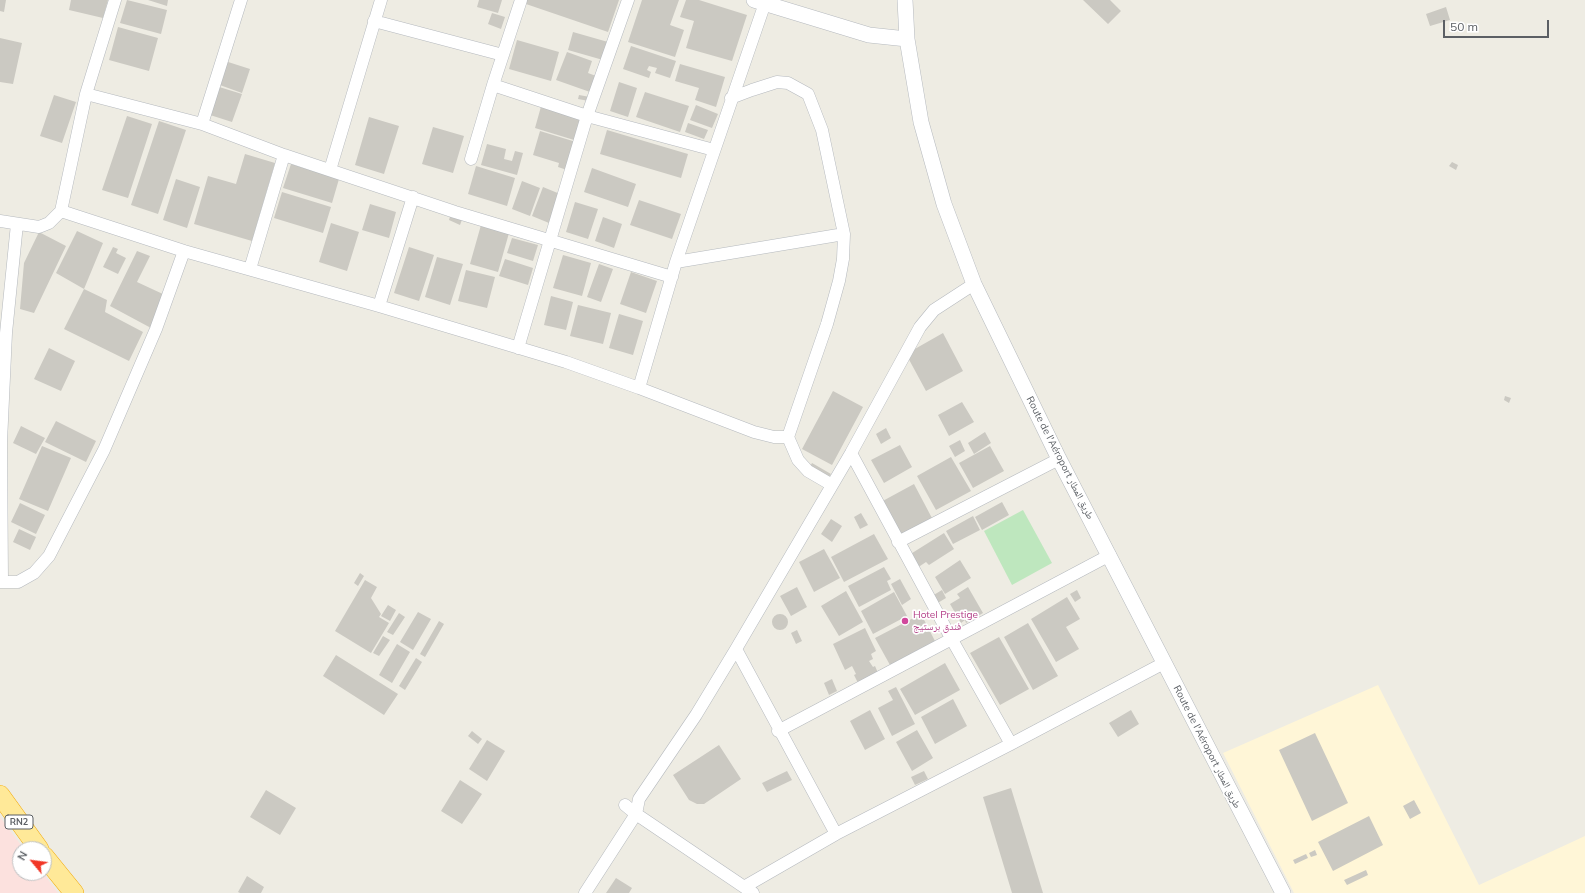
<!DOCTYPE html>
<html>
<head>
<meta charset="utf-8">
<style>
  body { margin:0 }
  #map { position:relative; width:1585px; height:893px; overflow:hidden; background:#eeece3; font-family:Mulish,sans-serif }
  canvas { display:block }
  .north { position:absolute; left:12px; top:841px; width:40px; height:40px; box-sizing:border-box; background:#fff; border:1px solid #bdbfc1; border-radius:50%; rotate:299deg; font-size:11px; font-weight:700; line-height:16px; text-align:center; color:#5b5f64 }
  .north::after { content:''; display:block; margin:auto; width:14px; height:18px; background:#f13626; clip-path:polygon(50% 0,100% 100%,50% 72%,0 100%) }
  .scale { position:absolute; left:1443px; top:20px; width:106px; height:18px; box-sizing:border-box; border:2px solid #5b5f64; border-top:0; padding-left:5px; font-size:12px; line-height:14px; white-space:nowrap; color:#5b5f64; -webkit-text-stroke:3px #fff; paint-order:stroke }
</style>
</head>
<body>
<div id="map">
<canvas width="1585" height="893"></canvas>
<div class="north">N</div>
<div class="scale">50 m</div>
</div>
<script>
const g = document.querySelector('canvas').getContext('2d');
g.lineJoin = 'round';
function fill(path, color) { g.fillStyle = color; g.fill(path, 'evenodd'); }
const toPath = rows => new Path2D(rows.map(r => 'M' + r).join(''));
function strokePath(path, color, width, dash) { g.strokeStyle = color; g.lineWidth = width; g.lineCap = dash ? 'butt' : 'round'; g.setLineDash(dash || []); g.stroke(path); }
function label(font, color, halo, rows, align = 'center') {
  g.font = font + ' Mulish,"Noto Naskh Arabic",sans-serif'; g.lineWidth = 3.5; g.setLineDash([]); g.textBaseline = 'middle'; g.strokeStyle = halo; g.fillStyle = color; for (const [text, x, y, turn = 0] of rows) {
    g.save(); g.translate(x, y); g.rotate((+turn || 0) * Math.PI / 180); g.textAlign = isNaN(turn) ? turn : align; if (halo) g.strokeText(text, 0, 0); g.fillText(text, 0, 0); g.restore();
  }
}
fill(toPath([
  [1378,685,1479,885,1585,836,1585,893,1294,893,1223,753]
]), '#fff6d7');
fill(toPath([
  [0,817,24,849,20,849,20,873,43,873,58,893,0,893]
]), '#fce1de');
fill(toPath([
  [1023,510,1052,563,1012,585,984,531]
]), '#bee7be');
fill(toPath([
  [0,0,6,0,4,12,0,11],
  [71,0,108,0,103,18,69,10],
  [127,0,167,10,161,34,120,23],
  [148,0,168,0,167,6],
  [479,0,502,0,498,13,477,7],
  [527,0,619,0,608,32,526,4],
  [642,0,679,0,670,25,684,30,675,57,628,42],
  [686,0,699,0,747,15,732,61,686,48,694,21,680,17],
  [1083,0,1110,0,1121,11,1108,24],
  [1446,7,1450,20,1430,26,1426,14],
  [492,13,505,17,501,29,488,24],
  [118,27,158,38,149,71,109,60],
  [573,32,608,42,603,60,568,50],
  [0,38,22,43,13,84,0,82],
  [517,40,559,52,551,81,509,69],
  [631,46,676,61,670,78,655,73,657,68,649,66,647,70,651,72,649,78,623,69],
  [567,52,592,61,588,73,596,76,590,92,556,80],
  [225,61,250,69,242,93,217,84],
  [680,64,725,77,716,107,695,100,699,88,675,81],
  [619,82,637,88,628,117,610,111],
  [216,86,242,94,232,122,207,114],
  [645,92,689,106,680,132,636,117],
  [54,95,76,102,62,143,40,136],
  [579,95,590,97,589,101,578,99],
  [542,103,582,115,574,140,535,128],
  [696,105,718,114,712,128,690,120],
  [127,116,152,124,128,198,102,190],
  [369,117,399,126,384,174,355,165],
  [159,121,186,130,158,214,131,205],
  [688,123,708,130,704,139,685,132],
  [433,127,464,136,453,173,422,164],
  [607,130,688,154,681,178,600,154],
  [540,131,576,142,567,170,558,167,559,163,533,155],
  [487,144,506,149,504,159,512,161,515,151,523,153,517,175,481,165],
  [245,154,275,163,252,241,194,224,208,176,236,184],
  [1452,162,1458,165,1456,170,1449,166],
  [291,164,339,179,332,203,283,188],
  [476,166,515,178,507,206,468,194],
  [592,168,636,184,628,207,584,192],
  [176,179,200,187,187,228,163,220],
  [522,181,540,188,530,216,512,209],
  [543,187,560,194,549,223,532,216],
  [282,192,331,207,323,233,274,218],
  [639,200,681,214,672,239,630,225],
  [575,202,598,209,588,239,566,232],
  [370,204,396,212,389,238,362,230],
  [451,213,463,217,460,225,449,220],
  [603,217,622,224,614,248,595,241],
  [331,223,359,232,347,271,319,262],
  [481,225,509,233,498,272,470,264],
  [77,231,103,243,84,289,56,273],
  [39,232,66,246,34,313,20,309,24,263],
  [512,238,538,245,533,261,507,253],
  [113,247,118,249,116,253,126,258,118,274,103,267],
  [409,247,434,255,419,301,394,293],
  [137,251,150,256,137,282,165,295,151,328,110,306],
  [563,255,591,263,582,296,553,288],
  [437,257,463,264,450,305,425,297],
  [505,259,533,268,528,285,499,276],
  [599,264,613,269,601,302,587,297],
  [466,270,495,277,487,308,458,301],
  [631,272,657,281,646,313,620,304],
  [84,289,107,300,105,312,143,332,129,361,64,329],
  [551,296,573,302,566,330,544,325],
  [578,305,611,313,603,344,570,336],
  [619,314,643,321,633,355,609,348],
  [943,333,963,371,926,391,906,354],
  [49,348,75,361,61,391,34,379],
  [833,391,863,407,832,465,802,449],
  [1505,396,1511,398,1509,403,1504,400],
  [962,402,974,422,949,436,938,415],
  [56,421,96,441,86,462,45,442],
  [21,426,45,438,36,454,13,443],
  [886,428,891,438,881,444,876,434],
  [985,432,991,443,974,454,968,443],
  [960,440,965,451,955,457,949,446],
  [900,445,912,467,884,483,871,460],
  [42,446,71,458,48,511,19,499],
  [990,446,1004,471,973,488,959,463],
  [951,457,971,491,936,510,917,476],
  [812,463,831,474,827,480,808,470],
  [914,484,933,520,898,539,879,503],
  [1002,502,1009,515,982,530,975,517],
  [20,503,45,515,36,534,11,522],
  [861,513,868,525,860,529,854,517],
  [973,516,980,530,953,544,946,531],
  [831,519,842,526,832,542,821,534],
  [19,529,36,537,30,550,13,542],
  [944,533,954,549,929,565,926,562,917,568,909,555],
  [874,534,888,559,844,582,831,557],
  [824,549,840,578,814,592,799,562],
  [960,560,971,578,945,594,935,577],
  [884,567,891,579,887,581,891,590,859,607,848,586],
  [360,573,364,576,358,586,354,583],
  [900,579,911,599,902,605,891,584],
  [365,580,377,587,371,598,381,614,379,617,389,623,371,653,335,631],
  [797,587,807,607,791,616,780,596],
  [968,587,983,613,966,623,965,620,961,623,950,604,960,598,957,594],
  [942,590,946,598,936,604,932,596],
  [1077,590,1081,598,1075,602,1070,594],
  [846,591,863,622,839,636,821,606],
  [894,592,907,616,873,634,861,611],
  [1067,597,1080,619,1066,627,1079,649,1056,662,1031,619],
  [388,605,396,610,390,621,381,616],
  [418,612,431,619,413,650,400,642],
  [399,613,405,617,393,635,387,632],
  '772 622a8 8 0 1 1 16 0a8 8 0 1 1-16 0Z',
  [921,614,935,641,890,665,875,638],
  [439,621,444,624,425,657,420,654],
  [1028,623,1058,676,1033,690,1004,637],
  [865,628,876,651,871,654,873,659,869,661,873,667,875,666,878,673,858,683,854,675,856,674,852,666,845,670,833,644],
  [797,630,802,641,796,644,791,633],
  [383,636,390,640,379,656,373,653],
  [999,637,1029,689,1000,705,970,653],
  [397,644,410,652,392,683,379,675],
  [336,655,398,694,384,715,323,676],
  [416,658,422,662,405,690,399,686],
  [945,663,960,690,915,715,900,689],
  [832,679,837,691,829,695,824,683],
  [896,687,915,724,892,736,878,708,893,700,888,691],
  [953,699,967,726,935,744,921,717],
  [870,710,885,739,865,750,850,721],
  [1131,710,1139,724,1118,737,1109,723],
  [917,730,933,758,912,771,896,742],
  [472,731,482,739,478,744,468,736],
  [1315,733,1348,803,1312,821,1279,750],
  [487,740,505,751,487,781,469,769],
  [719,745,741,779,704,804,697,804,689,800,673,775],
  [787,771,792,780,767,792,762,783],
  [924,771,928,779,915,785,911,777],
  [460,780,482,794,462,824,441,811],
  [1011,788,1043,893,1012,893,983,797],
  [266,790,296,808,280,835,250,817],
  [1414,800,1421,813,1410,819,1403,806],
  [1369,816,1383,845,1333,871,1318,842],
  [1315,850,1317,855,1311,857,1309,853],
  [1306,854,1308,858,1295,864,1293,860],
  [1366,870,1368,875,1347,885,1344,880],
  [247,876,264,887,261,893,240,893,238,892],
  [616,878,632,888,629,893,606,893]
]), '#cbc9c2');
const minor = toPath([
  [374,21,503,55],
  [493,85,587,116,714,150],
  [86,94,202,124,284,155,455,212,672,277],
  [731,98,752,90,777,82,788,83,808,94,822,130,844,234,843,259,839,281,827,324,788,437],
  [202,124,241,0],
  [471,159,493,85,521,0],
  [330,170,381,0],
  [61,211,86,94,115,0],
  [0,221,39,227,49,223,61,211,184,251,379,306,566,362,639,388,754,432,774,437,788,437,798,460,808,471,832,485],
  [676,262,844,234],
  [250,269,284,155],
  [379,306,413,197],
  [518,348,587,116,628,0],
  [639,388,676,262,765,3],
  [851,453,951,638,1011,744],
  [898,542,1059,459],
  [0,582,18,582,34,573,49,556,104,450,156,329,184,251],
  [2,582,1,442,6,333,17,224],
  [736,649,836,834],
  [778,731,1110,555],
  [625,805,636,814,753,893],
  [744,887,836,834,1011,744,1164,663],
  [585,893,636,814,639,799,696,715,736,649,851,453,920,327,934,310,974,284]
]);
const tertiary = toPath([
  [754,0,869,35,907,39],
  [905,0,907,39,921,122,944,204,974,284,1059,459,1283,893]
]);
const trunk = toPath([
  [0,795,39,849],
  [44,856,74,893]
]);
strokePath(minor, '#b5b9be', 13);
strokePath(tertiary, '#b5b9be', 16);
strokePath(trunk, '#f1a600', 20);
strokePath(minor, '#fff', 12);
strokePath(tertiary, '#fff', 15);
strokePath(trunk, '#ffe998', 19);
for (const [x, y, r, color] of [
  [905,621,4,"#d1479c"]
]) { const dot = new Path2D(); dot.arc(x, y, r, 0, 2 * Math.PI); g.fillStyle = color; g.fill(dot); strokePath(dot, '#fff', 1.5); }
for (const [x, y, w] of [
  [19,822,28]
]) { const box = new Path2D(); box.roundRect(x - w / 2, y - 7, w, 14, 3); g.fillStyle = '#fff'; g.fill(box); strokePath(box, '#5b5f64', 1); }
label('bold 9px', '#5b5f64', null, [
  ["RN2",19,822]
]);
label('10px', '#5b5f64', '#fff', [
  ["Route de l'Aéroport طريق المطار",1060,458,63],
  ["Route de l'Aéroport طريق المطار",1207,747,63]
]);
label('10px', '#b23c85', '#fff', [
  ["Hotel Prestige",913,615],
  ["فندق برستيج",913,627]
], 'left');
</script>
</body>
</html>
